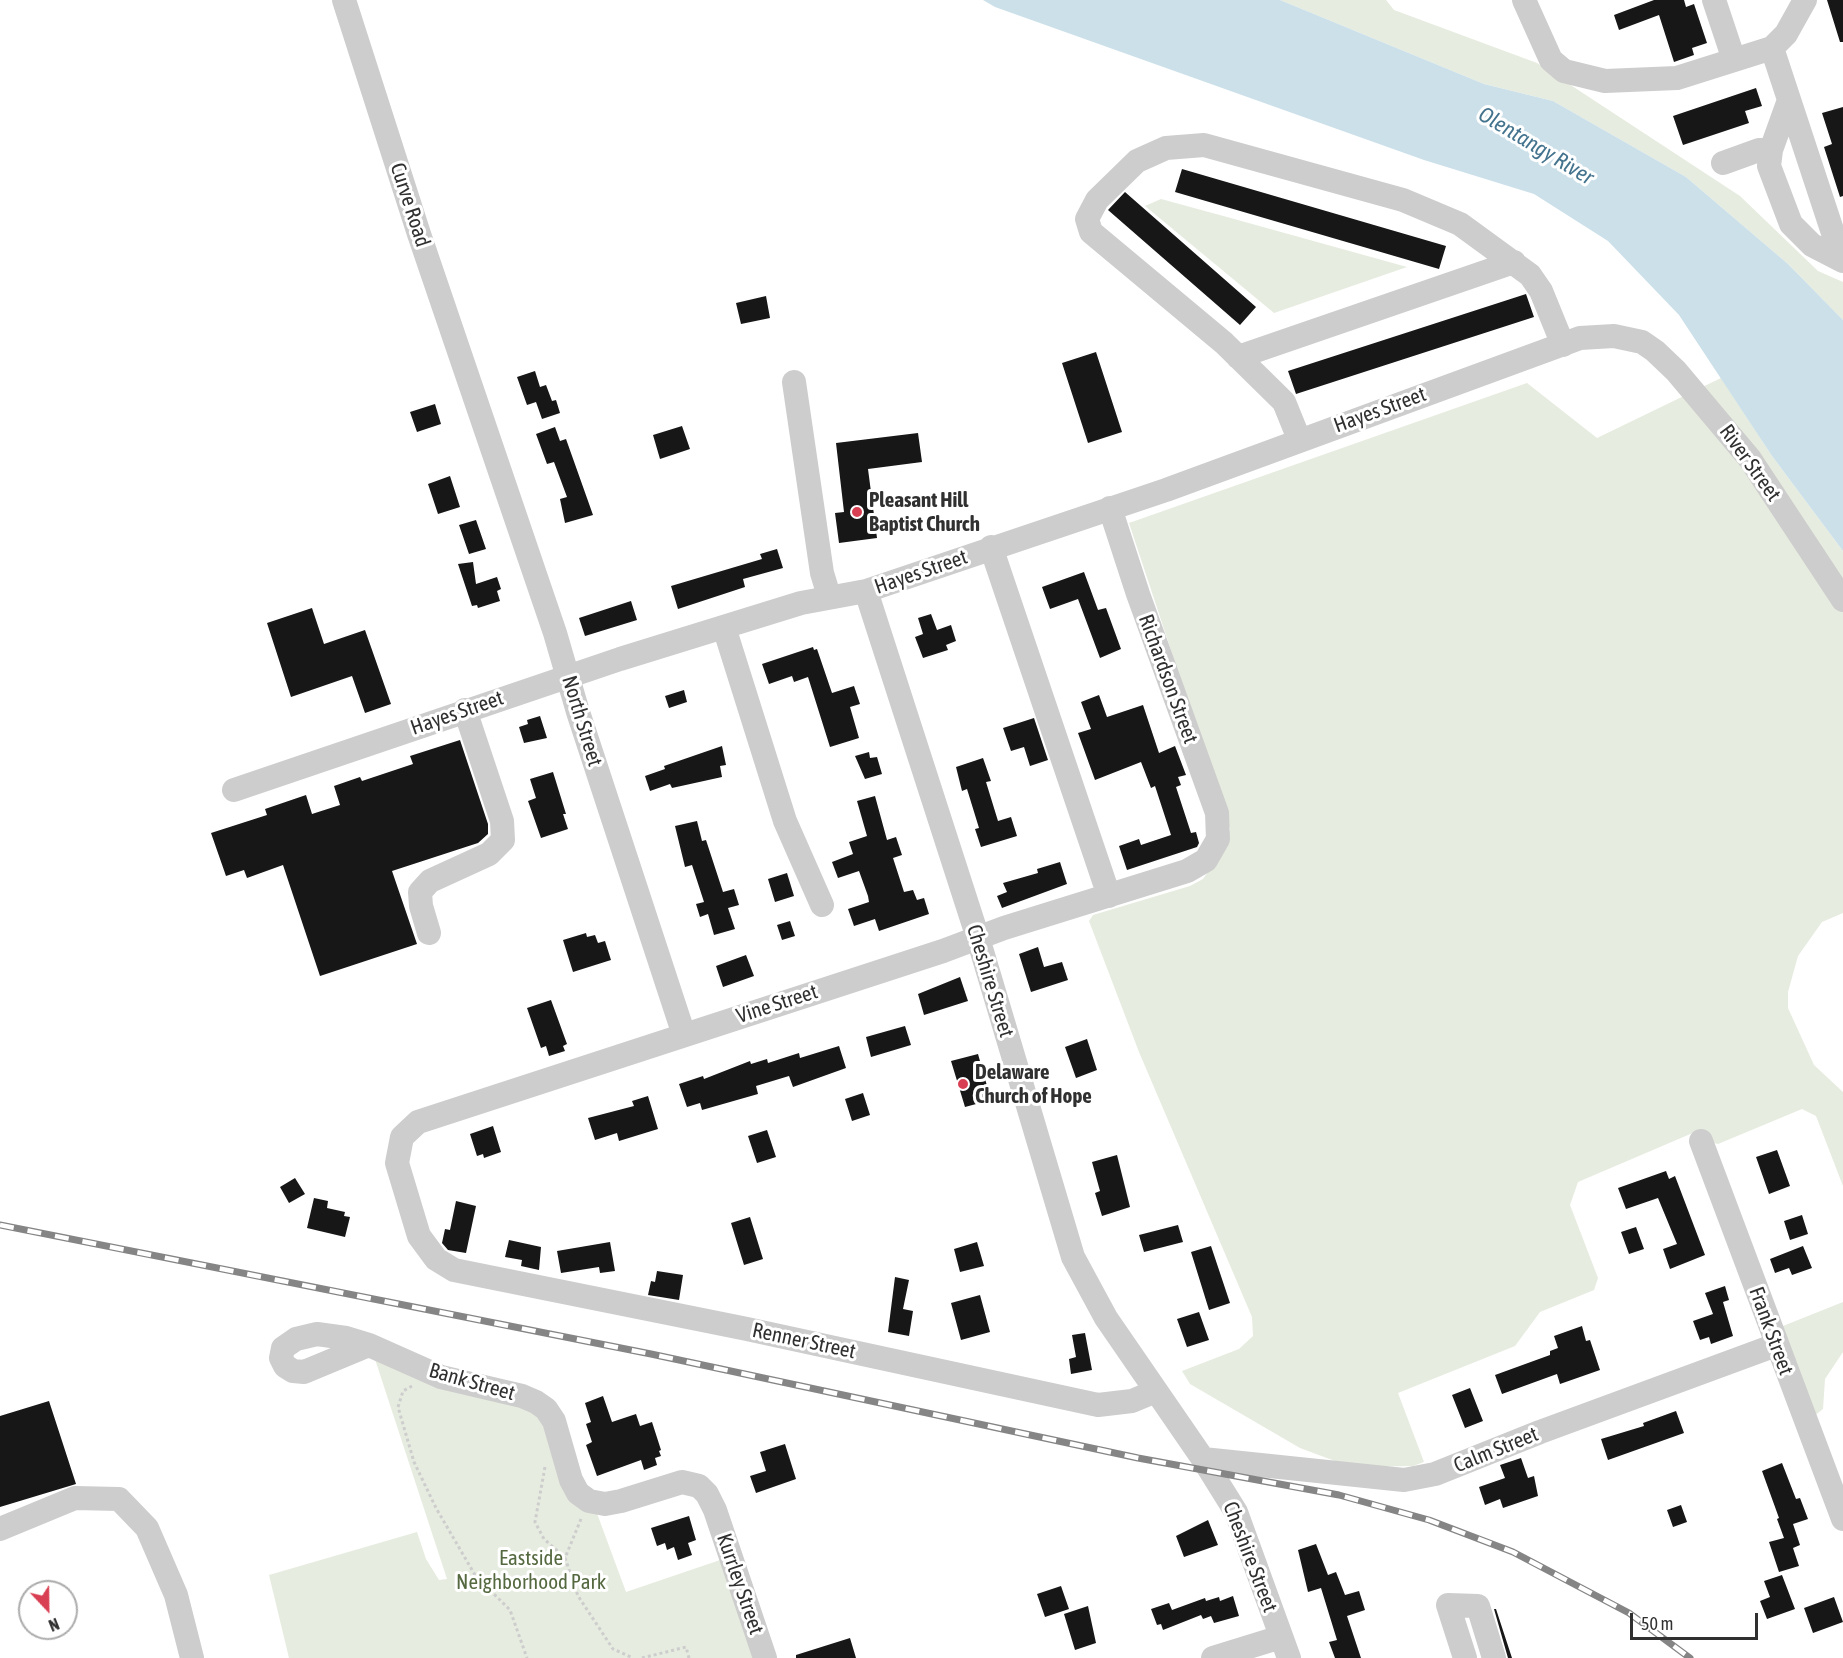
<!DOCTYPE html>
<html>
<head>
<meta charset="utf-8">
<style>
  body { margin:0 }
  #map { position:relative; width:1843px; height:1658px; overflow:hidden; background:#fff; font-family:"Asap Condensed",sans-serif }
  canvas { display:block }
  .north { position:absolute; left:18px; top:1580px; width:60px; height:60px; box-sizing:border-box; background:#fff; border:2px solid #acacac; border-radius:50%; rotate:158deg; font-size:16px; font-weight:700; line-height:24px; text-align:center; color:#303030 }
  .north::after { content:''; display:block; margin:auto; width:21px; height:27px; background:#d93f52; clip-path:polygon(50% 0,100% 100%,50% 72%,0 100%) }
  .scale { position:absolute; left:1630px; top:1613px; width:128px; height:27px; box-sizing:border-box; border:3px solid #303030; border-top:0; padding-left:8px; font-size:18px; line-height:21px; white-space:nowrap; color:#303030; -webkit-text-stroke:4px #fff; paint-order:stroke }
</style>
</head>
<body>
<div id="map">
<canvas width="1843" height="1658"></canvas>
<div class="north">N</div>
<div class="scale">50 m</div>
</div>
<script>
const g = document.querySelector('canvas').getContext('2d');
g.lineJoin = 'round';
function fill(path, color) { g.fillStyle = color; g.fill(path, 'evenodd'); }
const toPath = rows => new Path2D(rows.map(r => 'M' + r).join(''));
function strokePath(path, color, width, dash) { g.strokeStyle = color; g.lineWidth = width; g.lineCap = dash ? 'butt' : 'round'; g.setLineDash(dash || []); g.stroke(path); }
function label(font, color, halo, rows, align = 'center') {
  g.font = font + ' "Asap Condensed",sans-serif'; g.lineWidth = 6; g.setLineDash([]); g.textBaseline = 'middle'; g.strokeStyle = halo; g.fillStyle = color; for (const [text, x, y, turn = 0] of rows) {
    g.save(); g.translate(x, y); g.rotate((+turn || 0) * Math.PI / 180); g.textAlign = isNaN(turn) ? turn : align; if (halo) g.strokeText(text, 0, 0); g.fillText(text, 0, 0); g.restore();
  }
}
fill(toPath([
  [1280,0,1386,0,1394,10,1537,63,1740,196,1818,271,1843,282,1843,320,1788,264,1686,177,1553,101,1484,84],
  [1161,199,1227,217,1407,267,1274,313,1145,206],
  [1721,378,1772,456,1843,551,1843,913,1822,922,1798,956,1788,992,1788,1008,1814,1065,1843,1092,1843,1186,1816,1116,1802,1109,1718,1144,1711,1142,1707,1132,1702,1129,1578,1182,1570,1205,1598,1278,1594,1290,1540,1312,1515,1346,1398,1393,1424,1462,1413,1466,1351,1467,1300,1448,1190,1384,1182,1371,1239,1349,1253,1336,1252,1317,1139,1052,1089,921,1093,915,1190,886,1203,879,1226,846,1230,829,1129,523,1527,383,1597,438],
  [1843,1302,1843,1352,1825,1379,1823,1409,1813,1417,1778,1328],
  [372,1350,531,1404,595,1508,626,1592,726,1558,759,1658,289,1658,269,1575,417,1532,426,1559,439,1580,447,1579]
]), '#e6ecdf');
fill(toPath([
  [983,0,1280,0,1484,84,1553,101,1686,177,1788,264,1843,320,1843,551,1772,456,1679,315,1608,241,1534,194,1424,160,995,7]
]), '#cce0ea');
fill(toPath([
  [1654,0,1684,0,1686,7,1694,4,1707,43,1692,48,1694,55,1674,62,1659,15,1619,30,1614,15],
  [1827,0,1843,0,1843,42,1840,42],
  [1756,88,1762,106,1745,111,1749,123,1683,145,1673,116],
  [1843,107,1843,196,1840,197,1824,147,1832,144,1822,113],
  [1182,169,1446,246,1439,269,1175,192],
  [1125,192,1256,307,1240,325,1108,210],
  [1526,294,1534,317,1296,394,1288,371],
  [766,296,770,318,741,324,736,303],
  [1096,352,1122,432,1088,443,1062,363],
  [535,371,540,387,546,385,552,401,556,400,560,413,542,419,536,402,527,405,517,377],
  [435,404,441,424,417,432,410,412],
  [682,426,690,449,660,459,653,435],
  [555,427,560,441,566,439,593,515,565,523,560,499,567,497,554,462,547,464,536,434],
  [918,433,922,462,868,469,877,538,839,543,835,513,844,512,836,443],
  [450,476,460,507,438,514,428,484],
  [476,520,486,549,469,554,459,525],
  [777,549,783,568,743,579,745,587,678,609,671,586,762,559,760,554],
  [473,562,476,584,497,577,501,589,497,591,500,601,478,608,477,605,472,606,458,564],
  [1084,572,1098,610,1106,608,1121,649,1100,658,1078,599,1050,609,1042,587],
  [631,601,637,620,585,636,579,618],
  [312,608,324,644,365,630,391,704,365,713,352,676,291,697,267,623],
  [931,614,937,630,951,625,956,641,946,645,948,650,923,658,915,637,923,634,918,618],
  [813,647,814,650,817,649,832,693,854,686,860,704,850,707,859,738,830,747,808,677,794,682,792,676,769,684,762,664],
  [684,690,687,702,669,708,665,696],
  [1099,695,1107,717,1143,705,1159,753,1175,746,1186,775,1178,777,1181,785,1176,787,1191,833,1196,832,1199,843,1197,847,1127,870,1119,846,1139,839,1141,845,1171,835,1155,786,1151,788,1141,762,1095,780,1078,733,1091,729,1081,702],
  [540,716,547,738,524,743,519,727,528,724,527,720],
  [1034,718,1048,760,1030,766,1024,747,1011,751,1003,728],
  [460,740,488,824,488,834,478,843,392,871,417,944,320,976,283,865,247,878,244,870,226,876,211,833,267,815,265,809,306,795,312,814,340,805,334,786,360,777,362,781,413,764,410,756],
  [722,746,726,765,720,766,722,777,672,788,670,784,650,791,645,776,665,769,664,766],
  [869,752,870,758,877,757,882,774,865,779,855,756],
  [983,758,991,781,986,782,998,821,1011,817,1017,836,981,847,975,829,979,828,967,789,962,791,956,767],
  [553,772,566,814,563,814,568,829,541,838,528,801,536,798,530,779],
  [875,796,887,840,896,837,902,855,893,858,904,892,913,890,917,900,924,898,929,914,879,931,875,919,854,926,848,909,869,902,868,896,859,871,838,878,832,862,853,854,849,842,867,836,857,801],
  [697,821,702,841,706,840,723,892,734,889,739,905,728,908,735,929,714,935,708,914,700,917,696,904,704,902,692,865,685,867,675,826],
  [1060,862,1067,884,1002,908,997,896,1007,892,1003,883,1038,873,1037,869],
  [787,873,794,896,775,902,768,879],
  [790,921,795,936,782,940,777,925],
  [586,933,587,937,595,935,598,943,605,941,611,960,573,972,563,940],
  [1038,947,1044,967,1062,962,1068,980,1031,992,1019,954],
  [746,955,754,976,723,987,716,966],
  [960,977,968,1001,924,1015,918,994],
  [551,1000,567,1044,563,1046,565,1051,549,1056,546,1046,541,1048,527,1008],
  [905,1026,911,1045,871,1057,866,1037],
  [1087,1039,1097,1070,1076,1078,1065,1047],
  [839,1046,846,1068,793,1087,789,1076,756,1086,758,1094,702,1110,700,1103,687,1107,679,1084,703,1076,704,1079,750,1061,751,1064,767,1059,768,1063,799,1053,800,1058],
  [978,1054,991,1100,965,1107,951,1061],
  [863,1093,870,1115,852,1121,845,1099],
  [648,1096,658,1129,619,1141,617,1133,595,1140,588,1118,634,1106,632,1101],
  [493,1126,501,1152,484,1158,483,1154,477,1156,470,1134],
  [767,1130,776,1157,757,1163,748,1136],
  [1777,1150,1790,1186,1769,1194,1756,1157],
  [1117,1155,1130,1207,1102,1216,1095,1193,1100,1191,1092,1162],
  [1666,1171,1669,1179,1675,1176,1705,1255,1670,1269,1663,1249,1677,1244,1658,1198,1626,1209,1618,1188],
  [295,1178,305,1194,289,1203,280,1187],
  [314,1198,328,1201,327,1208,345,1212,344,1216,350,1217,345,1237,307,1228],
  [456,1201,476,1206,466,1253,448,1250,442,1243,445,1229,450,1230],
  [1802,1215,1808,1234,1790,1240,1784,1221],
  [750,1217,763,1259,744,1265,731,1223],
  [1178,1225,1183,1242,1144,1252,1139,1235],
  [1636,1227,1644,1249,1629,1254,1621,1232],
  [509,1240,541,1247,539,1270,521,1266,522,1260,505,1257],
  [610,1242,615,1271,600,1273,599,1267,561,1273,557,1251],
  [977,1242,984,1266,960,1272,954,1249],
  [1211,1246,1230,1303,1209,1310,1191,1252],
  [1803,1246,1812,1268,1792,1275,1789,1268,1775,1273,1770,1259],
  [657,1271,683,1275,679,1300,648,1295,651,1281,655,1282],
  [895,1277,909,1280,903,1309,913,1311,909,1336,888,1332],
  [1725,1286,1729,1300,1723,1302,1733,1336,1711,1344,1709,1337,1700,1340,1693,1321,1713,1314,1705,1293],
  [980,1295,990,1332,961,1340,951,1303],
  [1199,1312,1209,1340,1187,1347,1177,1319],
  [1582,1326,1586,1341,1590,1340,1600,1370,1560,1384,1557,1374,1502,1394,1495,1375,1550,1355,1550,1351,1558,1348,1554,1336],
  [1085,1333,1092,1370,1071,1374,1069,1359,1076,1357,1072,1335],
  [1470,1388,1483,1421,1465,1428,1452,1395],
  [603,1396,612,1422,636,1414,640,1426,652,1422,661,1450,659,1451,661,1456,655,1458,657,1465,644,1470,641,1460,597,1476,586,1445,592,1442,586,1424,591,1422,585,1403],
  [49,1401,76,1484,0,1507,0,1416],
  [1676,1411,1684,1433,1608,1460,1601,1439,1644,1426,1643,1423],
  [785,1444,796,1479,756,1493,750,1476,766,1471,760,1452],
  [1521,1458,1528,1478,1534,1476,1538,1496,1503,1508,1500,1499,1485,1505,1479,1487,1505,1478,1500,1465],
  [1782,1463,1796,1499,1800,1498,1808,1519,1793,1524,1800,1545,1793,1548,1799,1566,1779,1572,1769,1542,1784,1538,1777,1519,1779,1518,1762,1471],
  [1681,1505,1687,1522,1673,1527,1667,1510],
  [689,1516,696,1540,688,1543,692,1555,678,1560,674,1547,667,1550,665,1543,657,1546,651,1528],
  [1208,1520,1218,1545,1184,1557,1176,1536],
  [1316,1544,1328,1575,1336,1572,1345,1595,1359,1591,1365,1610,1347,1616,1361,1658,1335,1658,1329,1642,1337,1640,1321,1588,1308,1592,1298,1550],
  [1782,1575,1795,1609,1767,1619,1760,1601,1770,1597,1764,1581],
  [1061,1586,1069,1609,1045,1617,1037,1594],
  [1233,1596,1239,1616,1214,1623,1211,1616,1203,1619,1201,1615,1163,1630,1161,1624,1157,1625,1151,1609,1169,1603,1172,1610,1205,1598,1206,1601,1219,1597,1220,1601],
  [1834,1597,1843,1622,1813,1633,1804,1608],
  [1088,1606,1096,1643,1075,1650,1064,1614],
  [1494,1609,1496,1609,1512,1658,1508,1658],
  [850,1638,856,1658,796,1658,796,1655]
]), '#171717');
strokePath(toPath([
  [412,1386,403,1391,398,1407,414,1462,436,1508,475,1575,510,1610,527,1658],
  [545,1467,535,1522,544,1539,565,1558],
  [581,1519,565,1558,578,1596,613,1649,633,1658],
  [642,1658,686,1647,689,1658]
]), '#cdcdcd', 3, [3, 3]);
strokePath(toPath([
  [344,0,419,234,555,633,578,712,684,1035],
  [1524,0,1551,60,1564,71,1605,81,1677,78,1772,48,1786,34,1805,0],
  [1714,0,1734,60],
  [1772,48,1834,236,1843,252],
  [1789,100,1771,150,1769,166,1791,224,1812,245,1843,261],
  [1723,163,1759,150,1771,150],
  [1238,357,1514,262],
  [794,382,822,573,829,596],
  [1299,439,1284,402,1224,343,1091,232,1087,219,1097,200,1137,161,1166,148,1204,145,1403,200,1460,224,1530,275,1541,291,1563,345],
  [1110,508,1138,594,1217,813,1218,839,1206,860,1187,871,1004,928,943,951,418,1122,402,1137,397,1163,419,1236,436,1259,454,1270,747,1329,1098,1405,1132,1401,1156,1391],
  [991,547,1109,896],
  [866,591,978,938,1073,1257,1106,1318,1203,1459,1236,1512,1289,1658],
  [724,627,785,821,822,905],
  [234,790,620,659,801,603,866,591,1166,490,1580,338,1614,336,1642,342,1655,351,1676,371,1750,459,1843,600],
  [429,933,421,906,420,892,430,881,489,854,503,840,502,821,465,710],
  [1701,1141,1843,1519],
  [369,1345,304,1372,293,1371,285,1366,281,1358,283,1348,296,1339,317,1334,346,1338,369,1345,441,1377,522,1396,536,1402,546,1409,554,1421,571,1480,578,1493,589,1501,605,1504,621,1501,682,1482,699,1486,707,1494,715,1510,765,1658],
  [1203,1459,1404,1480,1435,1474,1540,1432,1776,1345],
  [0,1529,75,1498,119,1499,147,1528,176,1595,192,1658],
  [1213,1658,1281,1637],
  [1465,1658,1448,1605,1478,1606,1494,1658]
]), '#cdcdcd', 24);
const rail = toPath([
  [0,1225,651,1354,1138,1458,1339,1495,1429,1520,1513,1552,1629,1613,1690,1658]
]);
strokePath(rail, '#858585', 7);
strokePath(rail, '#fff', 4.5, [14]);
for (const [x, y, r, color] of [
  [857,512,6,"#d93f52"],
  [963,1084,6,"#d93f52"]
]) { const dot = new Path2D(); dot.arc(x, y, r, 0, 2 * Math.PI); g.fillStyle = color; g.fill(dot); strokePath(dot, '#fff', 2); }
label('21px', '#303030', '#fff', [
  ["Curve Road",410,205,72],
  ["Hayes Street",1380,410,-20],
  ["River Street",1750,463,54],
  ["Hayes Street",921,572,-19],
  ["Richardson Street",1168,679,70],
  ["Hayes Street",457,713,-19],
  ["North Street",582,721,73],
  ["Cheshire Street",990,981,73],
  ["Vine Street",777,1004,-18],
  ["Frank Street",1771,1331,70],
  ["Renner Street",804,1341,12],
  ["Bank Street",472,1382,16],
  ["Calm Street",1496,1450,-22],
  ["Cheshire Street",1250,1557,69],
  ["Kurrley Street",740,1584,71]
]);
label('bold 21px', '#303030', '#fff', [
  ["Pleasant Hill",869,500],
  ["Baptist Church",869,524],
  ["Delaware",975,1072],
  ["Church of Hope",975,1096]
], 'left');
label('21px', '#556940', '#fff', [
  ["Eastside",531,1558],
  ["Neighborhood Park",531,1582]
]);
label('italic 22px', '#43738d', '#fff', [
  ["Olentangy River",1536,146,31]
]);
</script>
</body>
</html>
